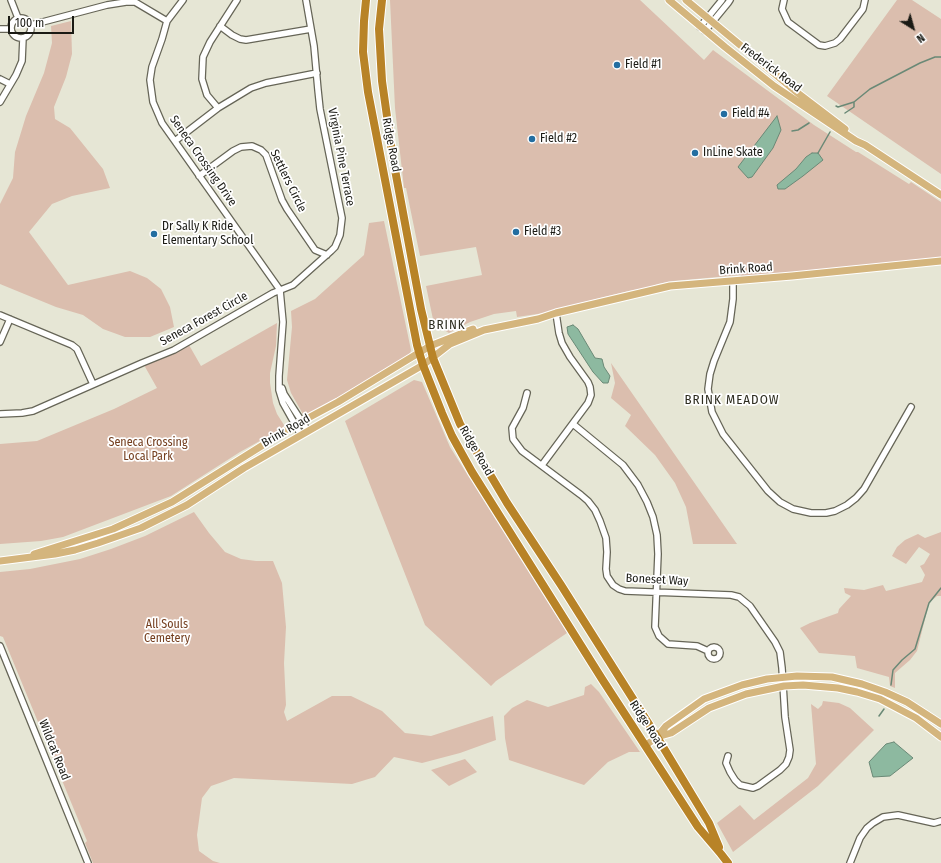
<!DOCTYPE html>
<html>
<head>
<meta charset="utf-8">
<style>
  body { margin:0 }
  #map { position:relative; width:941px; height:863px; overflow:hidden; background:#e6e6d5; font-family:"Fira Sans Condensed",sans-serif }
  canvas { display:block }
  .north { position:absolute; left:893px; top:8px; width:40px; height:40px; -webkit-text-stroke:3px #fff; paint-order:stroke; rotate:143deg; font-size:11px; font-weight:700; line-height:16px; text-align:center; color:#1a1a14 }
  .north::after { content:''; display:block; margin:auto; width:14px; height:18px; background:#1a1a14; clip-path:polygon(50% 0,100% 100%,50% 72%,0 100%) }
  .scale { position:absolute; left:8px; top:16px; width:66px; height:18px; box-sizing:border-box; border:2px solid #1a1a14; border-top:0; padding-left:5px; font-size:12px; line-height:14px; white-space:nowrap; color:#1a1a14; -webkit-text-stroke:3px #fff; paint-order:stroke }
</style>
</head>
<body>
<div id="map">
<canvas width="941" height="863"></canvas>
<div class="north">N</div>
<div class="scale">100 m</div>
</div>
<script>
const g = document.querySelector('canvas').getContext('2d');
g.lineJoin = 'round';
function fill(path, color) { g.fillStyle = color; g.fill(path, 'evenodd'); }
const toPath = rows => new Path2D(rows.map(r => 'M' + r).join(''));
function strokePath(path, color, width, dash) { g.strokeStyle = color; g.lineWidth = width; g.lineCap = dash ? 'butt' : 'round'; g.setLineDash(dash || []); g.stroke(path); }
function label(font, color, halo, rows, align = 'center') {
  g.font = font + ' "Fira Sans Condensed",sans-serif'; g.lineWidth = 3.5; g.setLineDash([]); g.textBaseline = 'middle'; g.strokeStyle = halo; g.fillStyle = color; for (const [text, x, y, turn = 0] of rows) {
    g.save(); g.translate(x, y); g.rotate((+turn || 0) * Math.PI / 180); g.textAlign = isNaN(turn) ? turn : align; if (halo) g.strokeText(text, 0, 0); g.fillText(text, 0, 0); g.restore();
  }
}
fill(toPath([
  [390,0,640,0,704,60,713,50,814,125,856,152,858,152,909,184,911,182,941,202,941,258,740,277,741,275,673,281,658,284,645,289,633,290,576,304,578,308,517,317,516,311,494,314,470,322,449,333,434,324,426,286,482,275,476,247,420,256,406,188,404,188,395,108],
  [897,0,912,0,941,19,941,174,827,96],
  [71,21,72,54,66,77,54,107,55,119,70,128,103,169,110,188,72,196,52,204,29,232,68,285,130,271,147,278,161,289,170,307,174,327,150,337,125,337,103,329,83,315,56,307,0,284,0,204,13,178,15,152,26,116,44,73,52,43,51,26],
  [384,221,411,350,410,354,359,386,304,416,291,393,287,380,292,327,291,311,315,299,364,255,369,223],
  [277,323,276,346,270,373,270,383,273,403,277,414,284,425,283,428,240,452,171,496,63,537,41,541,0,544,0,444,37,441,114,409,157,388,144,365,172,354,189,345,201,366],
  [611,363,737,544,693,544,686,507,675,483,655,455,625,426,631,415,611,398,615,383],
  [414,380,422,382,450,447,567,633,496,681,491,686,425,625,345,421],
  [194,512,209,533,225,552,241,559,256,561,273,561,282,583,286,627,284,663,286,705,284,712,287,721,332,696,351,696,382,711,405,733,431,736,493,716,496,740,460,753,422,763,394,757,375,777,352,784,234,778,211,786,202,798,197,835,199,851,213,861,220,863,93,863,85,843,87,841,3,637,0,636,0,572,30,569,80,559,111,549,145,536],
  [941,532,941,596,937,596,929,603,917,651,910,660,895,673,895,688,890,686,889,677,857,668,855,656,819,653,800,628,810,623,838,613,839,609,851,596,845,593,844,588,864,590,883,585,886,591,922,582,925,575,920,566,924,564,930,554,919,547,906,564,892,556,897,547,905,540,918,534,925,538],
  [591,684,599,692,640,752,629,752,608,762,584,785,509,760,505,738,504,716,512,708,527,700,548,707,584,695,585,687],
  [823,701,839,703,850,708,874,730,818,786,733,852,717,823,740,805,754,820,808,778,816,764,811,704,818,709,822,705],
  [465,759,477,772,449,786,431,770]
]), '#dbbeae');
const water = toPath([
  [777,116,781,130,773,148,752,177,748,178,738,167,777,116],
  [812,153,818,153,823,160,803,176,785,189,778,189,777,185,796,169,806,157,812,153],
  [573,325,578,329,595,358,602,359,604,367,610,376,608,383,603,383,593,372,568,334,567,327,573,325],
  [894,742,913,758,890,776,873,777,869,762,886,744,894,742]
]);
fill(water, '#8db9a0');
strokePath(water, '#6a8976', 1);
strokePath(toPath([
  [836,106,838,107,854,102],
  [845,113,854,107,854,102,870,89,920,63,935,57,941,57],
  [792,131,798,130,809,123],
  [818,153,830,132],
  [891,685,893,670,902,660,915,649,929,603,941,588],
  [879,716,884,709]
]), '#6a8976', 1.5);
const minor = toPath([
  [11,0,18,18],
  [183,0,167,21,162,39,152,67,150,80,153,102,162,123,280,290,283,322,279,376,279,390,283,403,301,435],
  [784,0,782,9,788,22,819,45,825,46,835,43,840,39,863,9,865,0],
  '11 28a10 10 0 1 1 20 0a10 10 0 1 1-20 0Z',
  [31,25,107,5,126,2,135,2,167,21],
  [220,26,232,35,240,39,246,40,311,29],
  [700,27,722,0],
  [0,29,11,29],
  [705,31,728,3,730,0],
  [0,79,10,84],
  [0,102,16,75,22,61,23,38],
  [218,108,207,95,202,79,203,57,210,42,237,0],
  [175,141,218,108,251,88,266,83,317,73],
  [199,176,233,151,241,147,252,146,261,150,266,155,282,200,287,209,315,250,327,255],
  [733,281,733,299,730,322,714,361,710,374,708,389,712,412,723,434,768,491,780,502,793,509,811,513,826,513,835,511,847,505,856,498,864,489,911,407],
  [0,315,72,345,77,349,93,384],
  [0,342,10,319],
  [282,388,284,394,308,431],
  [527,393,523,408,512,428,513,439,522,451,581,495,588,501,595,510,600,521,606,538,607,552,606,569,607,576,613,585,619,589,625,591,731,595,739,597,750,606,775,642,780,652,782,668,785,717,790,750,789,757,786,764,780,770,758,786,753,788,740,785,735,780,730,772,726,763,728,756],
  [0,414,22,413,33,411,142,363,174,350,273,293,293,285,331,251,335,247,340,235,342,218,320,109,318,90,314,46,306,0],
  [573,424,623,465,638,485,647,502,653,517,657,535,658,554,655,627,659,636,668,644,697,646,708,651],
  [542,465,588,403,591,395,590,387,588,382,570,357,562,343,559,333,556,313],
  [0,646,88,863],
  '708 653a6 6 0 1 1 12 0a6 6 0 1 1-12 0Z',
  [850,863,860,838,867,828,873,823,883,817,898,815,934,823,941,821]
]);
const major = toPath([
  [669,0,725,47,774,86,856,141,865,145,941,195],
  [686,0,799,94,845,129],
  [34,554,113,529,172,502,295,425,338,402,430,346,473,329],
  [0,561,55,554,75,550,98,543,141,528,187,505,244,468,423,365,450,344,484,330,538,319,556,313,670,286,792,276,941,261],
  [657,737,666,726,704,699,742,685,767,679,797,676,832,677,862,684,885,692,907,702,941,724],
  [646,745,657,737,671,733,709,708,746,694,784,686,803,685,838,688,857,692,880,699,916,718,941,737]
]);
const highway = toPath([
  [366,0,364,21,363,52,368,92,417,345,423,365,442,413,452,436,472,472,602,679,698,827,721,854,728,863],
  [382,0,379,29,382,81,393,159,421,309,433,358,460,424,507,503,561,585,657,737,709,823,719,847]
]);
strokePath(minor, '#666557', 8);
strokePath(major, '#fff', 9);
strokePath(highway, '#fff', 10);
strokePath(minor, '#fff', 5.5);
strokePath(major, '#d4b57d', 7);
strokePath(highway, '#b88327', 8);
for (const [x, y, r, color] of [
  [617,65,4,"#236ea1"],
  [724,114,4,"#236ea1"],
  [532,139,4,"#236ea1"],
  [695,153,4,"#236ea1"],
  [516,232,4,"#236ea1"],
  [154,234,4,"#236ea1"]
]) { const dot = new Path2D(); dot.arc(x, y, r, 0, 2 * Math.PI); g.fillStyle = color; g.fill(dot); strokePath(dot, '#fff', 1.5); }
label('12px', '#1a1a14', '#fff', [
  ["Field #1",625,65],
  ["Field #4",732,114],
  ["Field #2",540,139],
  ["InLine Skate",703,153],
  ["Dr Sally K Ride",162,227],
  ["Elementary School",162,241],
  ["Field #3",524,232]
], 'left');
label('12px', '#1a1a14', '#fff', [
  ["Frederick Road",771,68,37],
  ["Ridge Road",391,145,79],
  ["Virginia Pine Terrace",341,157,79],
  ["Seneca Crossing Drive",203,161,55],
  ["Settlers Circle",288,181,64],
  ["Brink Road",746,269,-4],
  ["Seneca Forest Circle",204,319,-29],
  ["Brink Road",286,431,-30],
  ["Ridge Road",476,451,60],
  ["Boneset Way",657,580,3],
  ["Ridge Road",647,725,57],
  ["Wildcat Road",54,750,68]
]);
label('12px', '#743e1e', '#fff', [
  ["Seneca Crossing",148,443],
  ["Local Park",148,457],
  ["All Souls",167,625],
  ["Cemetery",167,639]
]);
g.letterSpacing = '1px';
label('13px', '#2d2c1f', '#fff', [
  ["BRINK",447,325],
  ["BRINK MEADOW",732,400]
]);
g.letterSpacing = '0px';
</script>
</body>
</html>
